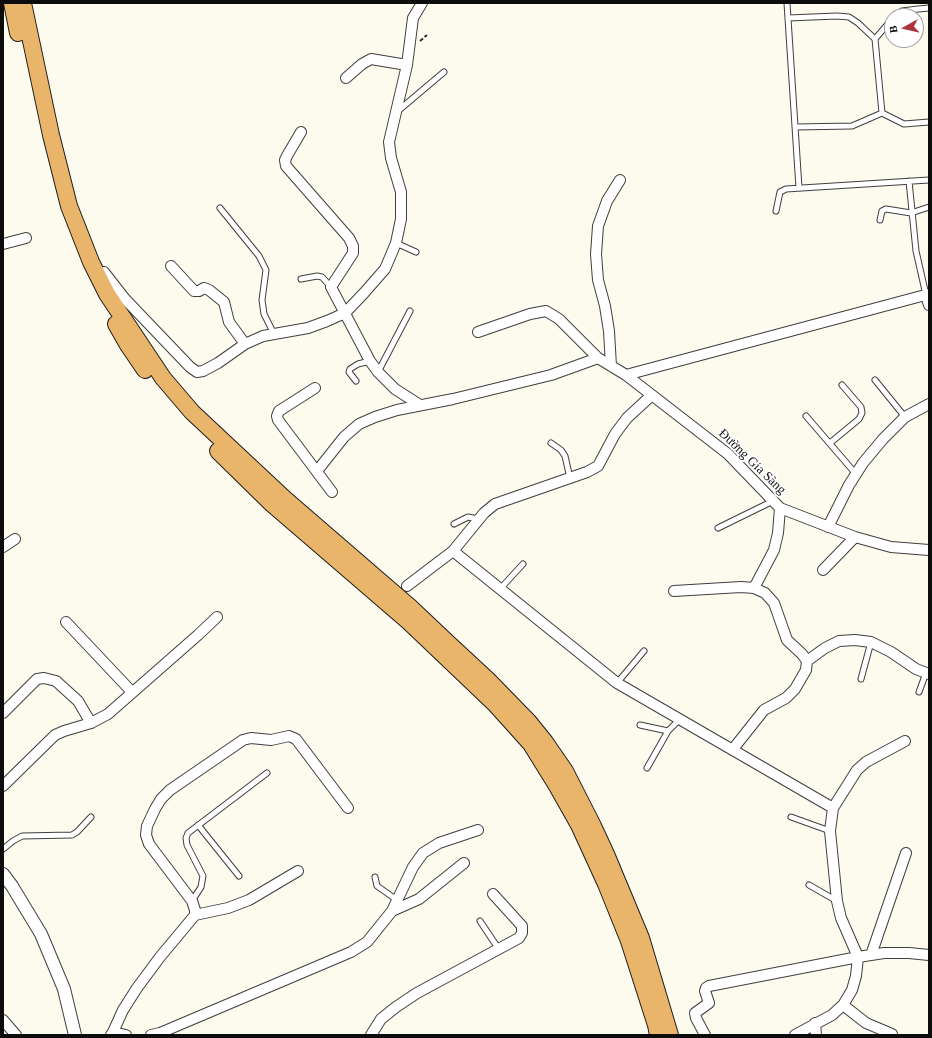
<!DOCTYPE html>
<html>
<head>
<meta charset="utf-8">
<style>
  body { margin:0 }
  #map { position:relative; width:932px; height:1038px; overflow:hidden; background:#fdfaee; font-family:Georgia,serif }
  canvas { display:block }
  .frame { position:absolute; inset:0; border:4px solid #0c0c0c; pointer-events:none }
  .north { position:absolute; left:884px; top:8px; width:40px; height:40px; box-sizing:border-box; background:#fff; border:1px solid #9e9e9e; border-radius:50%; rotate:262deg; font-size:11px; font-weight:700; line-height:16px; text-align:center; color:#0c0c0c }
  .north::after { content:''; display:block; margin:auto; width:14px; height:18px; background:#ae333a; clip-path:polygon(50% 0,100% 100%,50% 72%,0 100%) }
</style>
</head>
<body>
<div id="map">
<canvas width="932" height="1038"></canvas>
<div class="frame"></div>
<div class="north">B</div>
</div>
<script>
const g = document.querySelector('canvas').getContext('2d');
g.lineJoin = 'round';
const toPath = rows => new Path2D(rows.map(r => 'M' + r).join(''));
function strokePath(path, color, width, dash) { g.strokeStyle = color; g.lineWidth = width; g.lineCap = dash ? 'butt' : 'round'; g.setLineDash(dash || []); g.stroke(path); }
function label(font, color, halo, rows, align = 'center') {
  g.font = font + ' Georgia,serif'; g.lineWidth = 4; g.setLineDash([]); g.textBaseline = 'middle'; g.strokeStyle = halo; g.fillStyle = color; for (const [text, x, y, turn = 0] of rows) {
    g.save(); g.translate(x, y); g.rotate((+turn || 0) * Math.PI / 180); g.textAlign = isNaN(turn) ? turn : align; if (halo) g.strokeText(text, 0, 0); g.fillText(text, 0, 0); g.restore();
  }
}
const service = toPath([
  [787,3,799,188],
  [896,16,902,11,918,9,929,8],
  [788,18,837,16,849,17,858,23,875,39,892,19],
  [875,39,882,113],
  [399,110,444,72],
  [795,127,852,126,882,113,904,124,929,122],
  [909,181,916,251,926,295],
  [220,208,259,256,266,270,262,300,264,314,274,334],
  [776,211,780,192,786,189,929,180],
  [880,220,882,211,886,209,911,213,929,207],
  [396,243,416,252],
  [301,279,317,276,322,277,331,287],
  [378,372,410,311],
  [875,380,905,417],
  [356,381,349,372,350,369,358,364,370,361],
  [806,416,856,474],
  [551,443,561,450,565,456,570,478],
  [830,443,859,419,862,413,861,407,842,385],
  [454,524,468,517,479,519],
  [718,528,773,501],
  [500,589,523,564],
  [861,679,871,642],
  [617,683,644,651],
  [919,692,926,673],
  [640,725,668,731],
  [647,768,668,731,680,719],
  [791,817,830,831],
  [198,825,239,876],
  [3,849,13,841,22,836,72,835,77,832,91,817],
  [375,877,377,886,397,900],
  [809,885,837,901],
  [192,901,201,887,203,876,187,845,186,838,188,833,267,773],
  [480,921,498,948]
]);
const minor = toPath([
  [346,78,362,64,371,59,407,65],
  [301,132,288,154,285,160,286,166,349,238,353,246,353,253,331,287,370,361,378,372,395,389,420,405],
  [3,244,26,238],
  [171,266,194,291,199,291,204,288,209,290,224,302,229,322,245,344],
  [104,272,125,299,190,367,197,372,203,371,218,363,245,344,263,336,308,328,327,321,345,313,364,293,385,269,396,243,401,219,401,192,391,158,389,142,407,65,413,18,422,3],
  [926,295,929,305],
  [478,332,530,314,546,311,559,319,598,358,626,375,728,454,780,508,855,537,891,547,929,550],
  [611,366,609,331,605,306,598,280,596,254,598,226,607,201,620,180],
  [626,375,929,294],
  [315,388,279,411,277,416,278,420,332,492],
  [317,471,344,437,359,424,375,417,397,410,453,399,551,375,598,358],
  [828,527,849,485,863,463,883,439,905,417,929,404],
  [3,547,15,539],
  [453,551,617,683,833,808],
  [823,570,855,537],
  [407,586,453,551,484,513,495,504,587,472,598,466,615,434,627,418,652,395],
  [754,588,774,550,778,533,780,508],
  [674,591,741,587,754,588,765,593,774,603,787,640,802,654,807,661,806,670,795,689,786,698,764,710,733,749],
  [66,622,132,692],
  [807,661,825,648,839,641,855,640,871,642,891,652,916,669,929,674],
  [3,713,37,679,44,678,56,681,78,701,91,723],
  [3,786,55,735,64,731,91,723,108,714,198,635,217,617],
  [392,911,419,899,464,863],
  [195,915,228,908,249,900,298,871],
  [871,955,906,853],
  [843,1005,866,1023,892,1034],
  [3,1020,16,1035],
  [815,1023,816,1035],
  [113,1032,123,1010,137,988,160,957,195,915,195,910,192,901,149,844,146,835,147,826,155,809,161,799,170,790,243,740,251,738,271,740,289,736,296,739,348,808],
  [111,1035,113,1032,126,1035],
  [151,1035,160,1033,351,952,367,942,392,911,413,867,423,853,439,843,478,830],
  [371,1035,381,1019,396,1007,417,993,519,938,522,933,522,926,493,894],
  [705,1035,696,1018,695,1013,709,1003,705,991,706,988,709,986,858,957,884,953,909,953,929,955],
  [795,1035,832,1015,843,1005,852,990,856,976,858,957,841,918,837,901,830,831,833,808,857,770,866,762,905,741]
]);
const tertiary = toPath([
  [3,874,12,886,41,934,64,989,75,1035]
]);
const trunk = toPath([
  [12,3,18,33],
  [23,3,51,135,69,206,91,262,107,294,163,378,192,412,285,499,410,607,447,642,487,679,528,721,545,742,565,771,593,826,606,854,641,938,670,1035],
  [116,324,128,345,145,370],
  [218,451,272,504,409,622,495,704,531,744,557,786,579,825,606,884,629,941,656,1025,658,1035]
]);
strokePath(service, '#3f3f3f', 7);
strokePath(minor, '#3f3f3f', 12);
strokePath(tertiary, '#3f3f3f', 14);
strokePath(trunk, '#1d1d1d', 18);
strokePath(toPath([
  [420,41,427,35]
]), '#2e2e2e', 2, [4, 2]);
strokePath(service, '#fff', 5);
strokePath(minor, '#fff', 10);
strokePath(tertiary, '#fff', 12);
strokePath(trunk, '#e8b56a', 16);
label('13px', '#0c0c0c', '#fff', [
  ["Đường Gia Sàng",752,462,44]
]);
</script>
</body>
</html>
